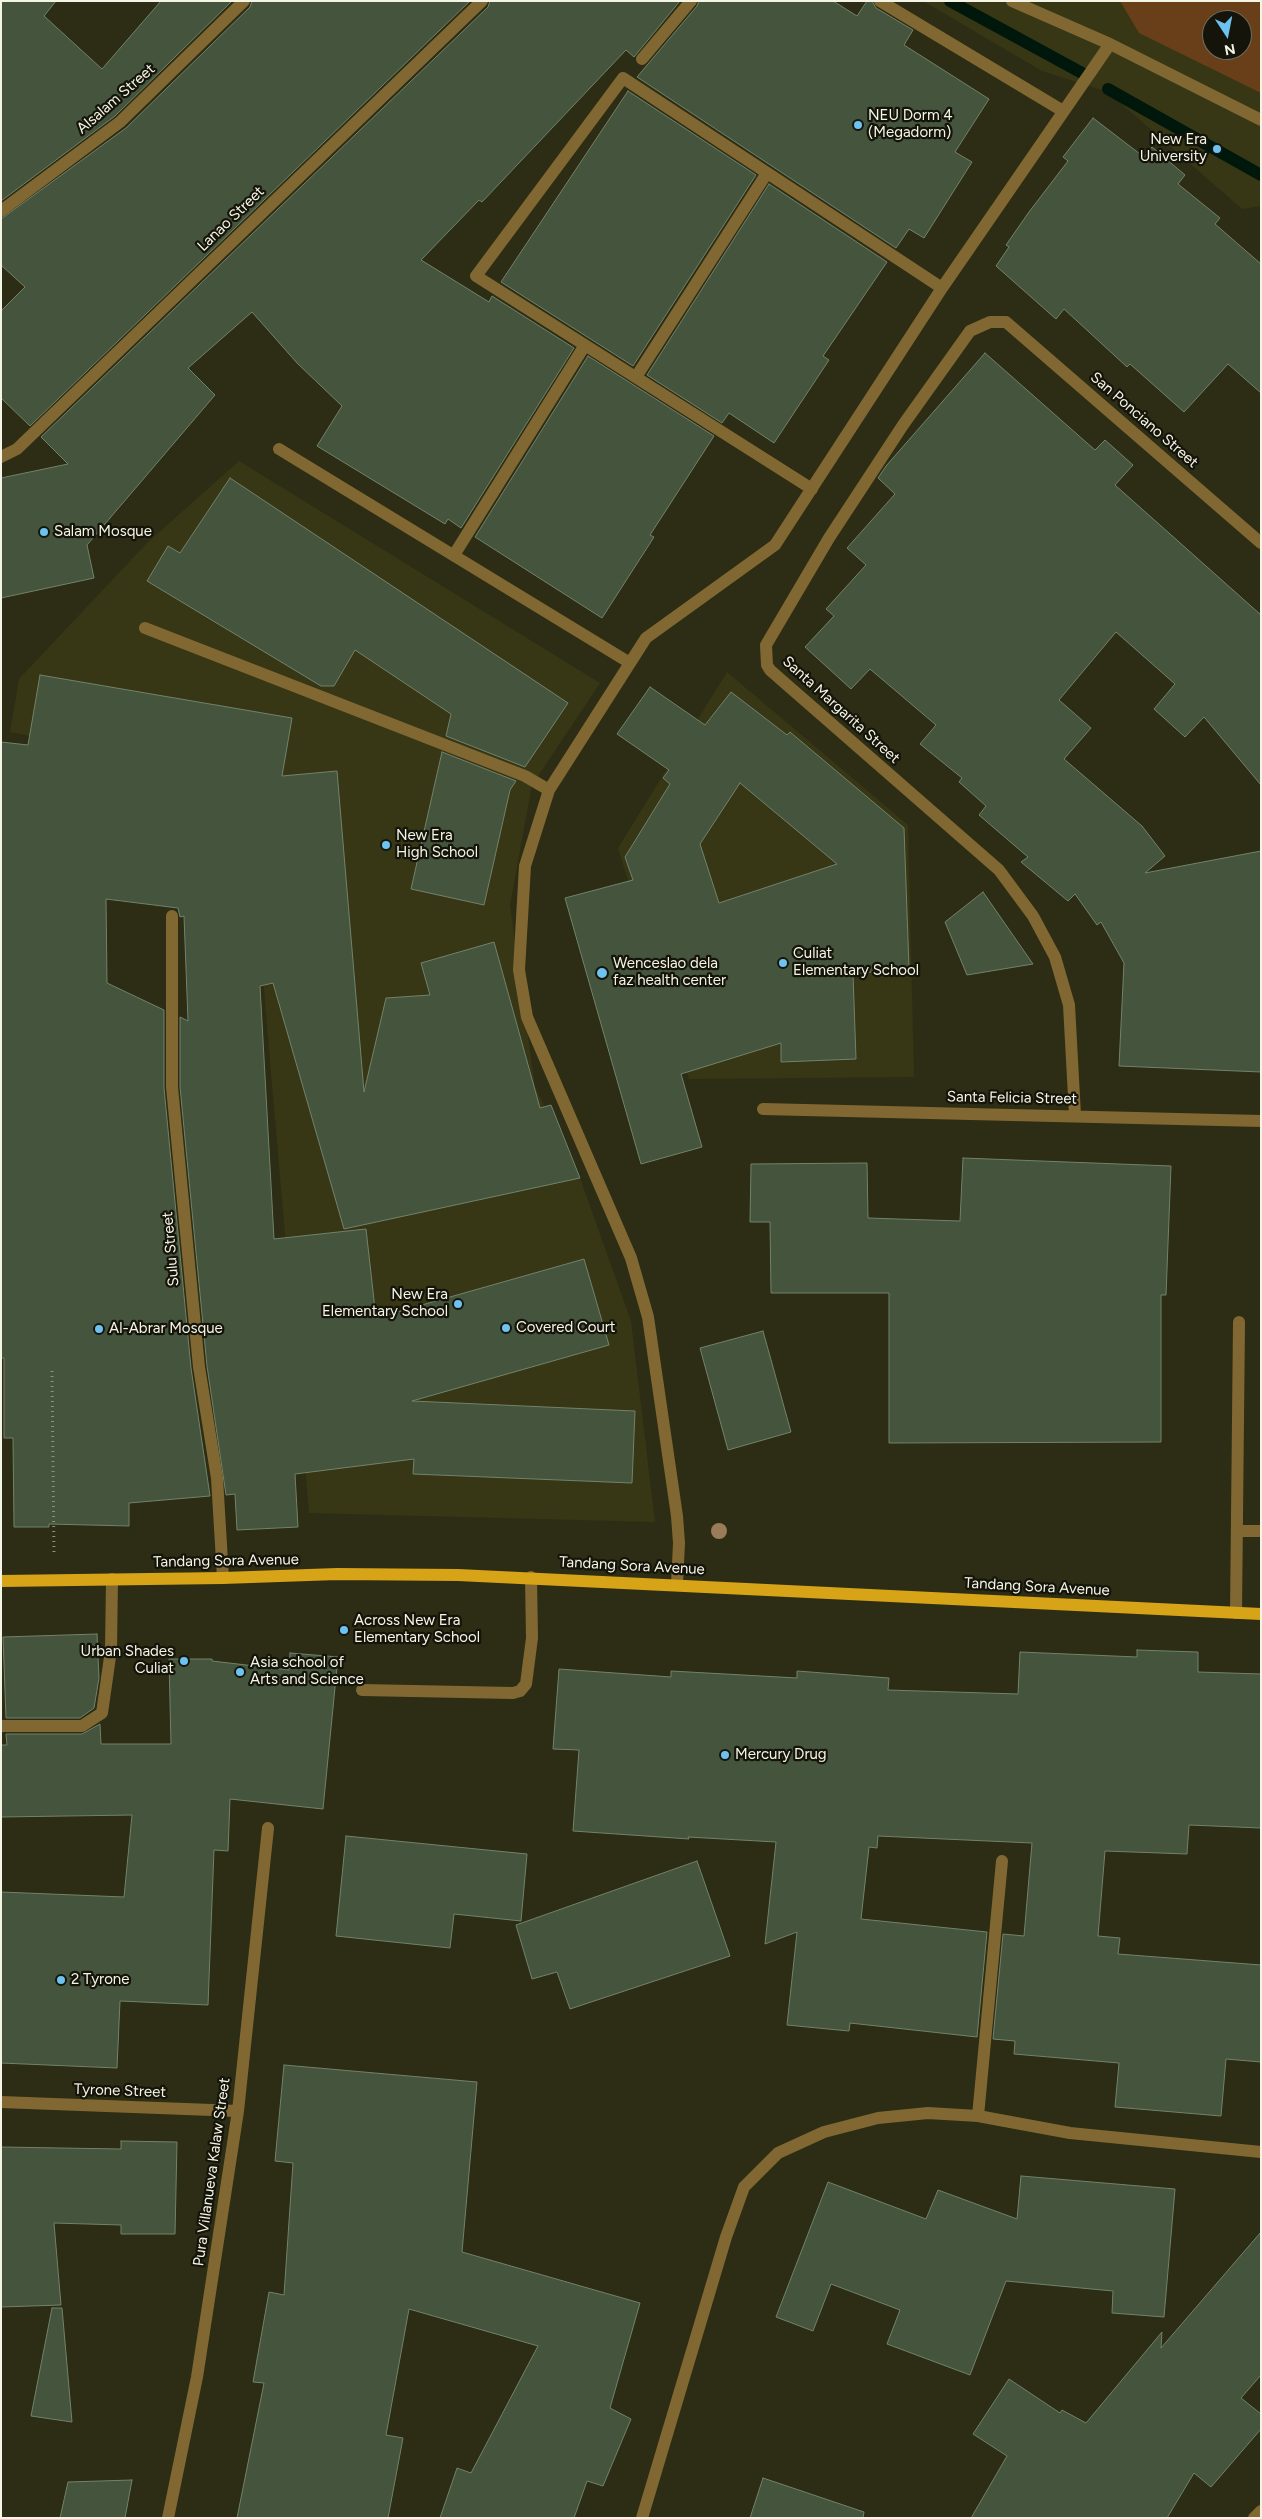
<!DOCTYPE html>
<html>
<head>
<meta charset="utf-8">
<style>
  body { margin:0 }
  #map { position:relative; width:1262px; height:2519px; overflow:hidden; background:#2c2d14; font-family:Figtree,sans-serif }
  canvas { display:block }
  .frame { position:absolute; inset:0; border:2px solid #f4f5e5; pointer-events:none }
  .north { position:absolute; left:1202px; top:10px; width:50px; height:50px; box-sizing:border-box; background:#14140a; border:1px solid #6e6e62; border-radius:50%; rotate:169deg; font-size:14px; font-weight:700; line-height:20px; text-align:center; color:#f4f5e5 }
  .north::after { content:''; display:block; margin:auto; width:18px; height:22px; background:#6cc3f2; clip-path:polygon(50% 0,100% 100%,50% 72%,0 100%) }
</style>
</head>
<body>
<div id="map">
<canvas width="1262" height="2519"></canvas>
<div class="frame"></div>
<div class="north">N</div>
</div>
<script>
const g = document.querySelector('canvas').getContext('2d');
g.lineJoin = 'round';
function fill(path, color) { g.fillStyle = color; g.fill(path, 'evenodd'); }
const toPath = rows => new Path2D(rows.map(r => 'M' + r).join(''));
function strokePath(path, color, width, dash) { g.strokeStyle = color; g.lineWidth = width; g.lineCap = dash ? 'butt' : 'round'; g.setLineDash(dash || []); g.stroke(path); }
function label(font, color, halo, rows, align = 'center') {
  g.font = font + ' Figtree,sans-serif'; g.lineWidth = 4.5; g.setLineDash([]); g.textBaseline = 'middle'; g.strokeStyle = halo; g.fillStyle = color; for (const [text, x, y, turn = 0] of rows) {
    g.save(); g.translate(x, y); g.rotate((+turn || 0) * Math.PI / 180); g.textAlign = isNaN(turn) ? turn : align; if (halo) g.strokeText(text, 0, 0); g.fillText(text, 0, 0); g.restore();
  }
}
fill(toPath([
  [923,1,1261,1,1261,206,1242,209,1108,92,1042,71],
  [1212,20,1242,20,1242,50,1212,50],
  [239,461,600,683,532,785,510,905,535,1087,580,1178,631,1321,655,1522,309,1513,246,782,10,732,19,679,146,544],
  [727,672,908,825,914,1077,689,1079,618,848]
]), '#373716');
fill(toPath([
  [1120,1,1261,1,1261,93,1139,33],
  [1212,20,1242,20,1242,50,1212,50]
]), '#693f1a');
strokePath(toPath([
  [950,1,1082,73],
  [1108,89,1261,175]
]), '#00180b', 12);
const building = toPath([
  [1,1,56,1,44,16,102,69,161,1,232,1,115,116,1,201,1,1],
  [252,1,470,1,30,426,1,398,1,311,25,287,1,265,1,219,126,128,250,7,252,1],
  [490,1,680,1,634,57,626,50,482,202,479,200,421,260,489,302,492,296,574,348,461,528,448,519,445,524,317,446,342,406,297,363,252,312,188,368,215,395,87,545,94,578,1,598,1,478,68,464,41,437,488,7,490,1],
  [699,1,833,1,857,16,867,1,872,1,876,8,913,30,904,45,989,99,955,152,972,162,924,238,909,229,896,248,637,77,697,6,699,1],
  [628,91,756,175,633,366,501,282,628,91],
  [1093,118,1144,157,1152,147,1185,175,1178,184,1220,218,1215,224,1261,264,1261,393,1228,364,1184,412,1130,364,1127,367,1064,309,1056,319,996,266,1009,247,1006,245,1029,212,1068,161,1063,157,1093,118],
  [769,184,887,262,823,356,829,360,774,443,729,413,722,423,647,375,769,184],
  [985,353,1095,450,1105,440,1133,465,1115,485,1261,615,1261,785,1204,717,1185,737,1154,709,1175,684,1116,632,1059,700,1091,728,1064,759,1142,826,1165,856,1145,873,1261,851,1261,1072,1119,1066,1124,963,1101,922,1097,925,1075,894,1068,901,1021,862,1028,857,979,815,986,806,959,782,962,778,920,744,936,725,870,669,851,689,805,647,834,616,826,609,866,565,847,548,895,494,878,478,886,466,985,353],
  [588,356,714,436,650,535,654,537,602,618,475,537,588,356],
  [230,478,568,703,525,767,446,736,451,714,355,650,334,686,321,686,147,581,168,546,180,553,230,478],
  [40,675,292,718,282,776,337,771,364,1092,386,998,430,995,421,963,494,942,540,1108,551,1105,580,1178,344,1229,273,983,260,986,274,1239,366,1229,376,1318,584,1259,609,1345,412,1401,635,1411,632,1483,413,1474,414,1459,295,1474,298,1527,237,1530,235,1494,226,1495,207,1366,180,1087,180,1017,188,1021,184,916,180,917,178,908,106,899,107,983,164,1010,164,1088,191,1368,210,1496,129,1503,129,1526,49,1524,49,1527,14,1527,13,1438,4,1438,4,1358,1,1358,1,742,28,745,40,675],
  [650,687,705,725,731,692,787,735,790,732,904,828,909,968,853,974,856,1059,781,1062,781,1043,681,1074,702,1147,641,1164,565,898,633,880,625,857,670,784,663,778,669,770,617,734,650,687],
  [740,783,837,864,719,903,700,844,740,783],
  [442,752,516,781,510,790,484,905,411,889,442,752],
  [983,892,1033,964,967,975,945,922,983,892],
  [963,1158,1171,1166,1166,1295,1161,1295,1161,1442,889,1443,889,1293,771,1293,770,1222,750,1222,751,1164,867,1163,868,1218,960,1221,963,1158],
  [763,1331,791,1432,728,1450,700,1348,763,1331],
  [97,1634,99,1678,94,1708,80,1718,6,1718,3,1637,97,1634],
  [1137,1650,1198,1652,1198,1672,1261,1674,1261,1828,1189,1825,1187,1854,1105,1851,1098,1936,1120,1938,1118,1954,1261,1965,1261,2062,1226,2059,1221,2116,1115,2107,1119,2063,1014,2054,1015,2041,993,2039,1003,1934,1024,1936,1032,1843,878,1836,877,1848,869,1847,861,1919,987,1932,977,2037,850,2023,849,2031,787,2025,797,1932,765,1944,776,1842,688,1837,689,1839,573,1831,579,1750,553,1749,559,1669,671,1677,671,1671,797,1678,797,1671,889,1678,888,1690,1018,1694,1020,1652,1137,1657,1137,1650],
  [290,1653,338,1657,323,1809,230,1799,228,1851,214,1850,208,2005,120,2001,117,2068,1,2063,1,1892,124,1897,132,1815,1,1817,1,1745,7,1745,6,1734,82,1734,100,1724,101,1744,171,1744,169,1659,212,1659,212,1661,289,1670,290,1653],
  [346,1836,527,1854,521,1921,454,1914,450,1948,336,1936,346,1836],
  [697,1861,730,1956,570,2009,557,1972,532,1979,516,1925,697,1861],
  [284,2065,477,2082,462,2252,640,2303,610,2408,631,2419,603,2486,587,2481,574,2518,440,2518,457,2468,471,2473,538,2346,409,2309,386,2435,403,2438,388,2518,237,2518,264,2383,253,2382,269,2292,284,2295,293,2163,275,2161,284,2065],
  [121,2141,177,2142,175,2234,121,2234,121,2225,54,2223,61,2305,1,2307,1,2147,121,2149,121,2141],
  [1021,2176,1175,2189,1164,2317,1112,2313,1113,2291,1006,2281,970,2375,887,2344,900,2310,831,2284,813,2331,776,2317,828,2182,926,2219,938,2190,1017,2219,1021,2176],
  [1261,2232,1261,2375,1241,2398,1261,2414,1261,2429,1211,2487,1194,2473,1167,2518,971,2518,1007,2456,973,2434,1009,2379,1060,2413,1062,2410,1086,2423,1162,2332,1161,2348,1261,2232],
  [52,2308,62,2308,72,2422,31,2416,52,2308],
  [763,2478,864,2512,863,2518,750,2518,763,2478],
  [132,2480,125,2518,60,2518,68,2482,132,2480]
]);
fill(building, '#45543d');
strokePath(building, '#73826a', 1);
strokePath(toPath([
  [52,1371,54,1553]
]), '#90917c', 3, [1, 4]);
strokePath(toPath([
  [880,1,1063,111],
  [1012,1,1110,44,1261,120],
  [642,59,691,1],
  [1,211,120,122,244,1],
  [636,377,767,173],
  [279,449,630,663],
  [1,457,17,449,482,1],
  [812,489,476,276,623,78,942,288],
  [454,555,585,345],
  [145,628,525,776,549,790],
  [172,916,172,1087,199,1367,217,1478,223,1578],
  [763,1109,1261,1121],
  [1075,1115,1069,1005,1055,957,1033,916,999,870,770,670,767,665,766,645,829,538,903,425,970,331,990,322,1006,322,1261,543],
  [1238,1531,1261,1531],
  [677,1584,679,1543,677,1516,648,1317,631,1258,527,1017,519,970,525,866,549,790,646,638,775,545,942,288,1110,44],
  [1236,1613,1239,1322],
  [362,1690,513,1693,520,1691,526,1684,532,1638,531,1577],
  [1,1726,82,1726,102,1713,111,1650,112,1579],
  [1,2102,238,2111],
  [978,2116,1002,1861],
  [168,2518,197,2377,238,2111,268,1828],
  [642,2518,726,2237,744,2187,778,2153,824,2132,878,2118,928,2113,978,2116,1070,2133,1261,2152],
  [1254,2518,1261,2511]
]), '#816832', 12);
strokePath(toPath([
  [1,1581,223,1578,337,1574,458,1575,1261,1614]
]), '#d7a317', 12);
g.fillStyle = '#9a7c59';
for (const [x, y] of [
  [719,1531]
]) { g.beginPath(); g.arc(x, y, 8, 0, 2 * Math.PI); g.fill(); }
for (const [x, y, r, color] of [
  [858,125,5,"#6cc3f2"],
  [1217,149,5,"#6cc3f2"],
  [44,532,5,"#6cc3f2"],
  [386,845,5,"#6cc3f2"],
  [783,963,5,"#6cc3f2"],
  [602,973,6,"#6cc3f2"],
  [458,1304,5,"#6cc3f2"],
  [506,1328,5,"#6cc3f2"],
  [99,1329,5,"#6cc3f2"],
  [344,1630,5,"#6cc3f2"],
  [184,1661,5,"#6cc3f2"],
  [240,1672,5,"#6cc3f2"],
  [725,1755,5,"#6cc3f2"],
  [61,1980,5,"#6cc3f2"]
]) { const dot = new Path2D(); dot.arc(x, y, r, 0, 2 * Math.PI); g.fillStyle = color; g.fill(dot); strokePath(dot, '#14140a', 2); }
label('15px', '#f4f5e5', '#14140a', [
  ["Alsalam Street",116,99,-41],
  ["Lanao Street",231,219,-44],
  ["San Ponciano Street",1144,420,41],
  ["Santa Margarita Street",841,710,42],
  ["Santa Felicia Street",1012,1098,1],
  ["Sulu Street",171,1249,-95],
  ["Tandang Sora Avenue",226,1561,-1],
  ["Tandang Sora Avenue",632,1566,3],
  ["Tandang Sora Avenue",1037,1587,3],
  ["Tyrone Street",120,2091,2],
  ["Pura Villanueva Kalaw Street",212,2172,-82]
]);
label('15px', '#f4f5e5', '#14140a', [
  ["NEU Dorm 4",868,116],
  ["(Megadorm)",868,133],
  ["New Era",1207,140,"right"],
  ["University",1207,157,"right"],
  ["Salam Mosque",54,532],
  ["New Era",396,836],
  ["High School",396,853],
  ["Culiat",793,954],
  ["Elementary School",793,971],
  ["Wenceslao dela",613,964],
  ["faz health center",613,981],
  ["New Era",448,1295,"right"],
  ["Elementary School",448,1312,"right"],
  ["Covered Court",516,1328],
  ["Al-Abrar Mosque",109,1329],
  ["Across New Era",354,1621],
  ["Elementary School",354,1638],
  ["Urban Shades",174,1652,"right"],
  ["Culiat",174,1669,"right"],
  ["Asia school of",250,1663],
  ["Arts and Science",250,1680],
  ["Mercury Drug",735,1755],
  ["2 Tyrone",71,1980]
], 'left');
</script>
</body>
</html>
